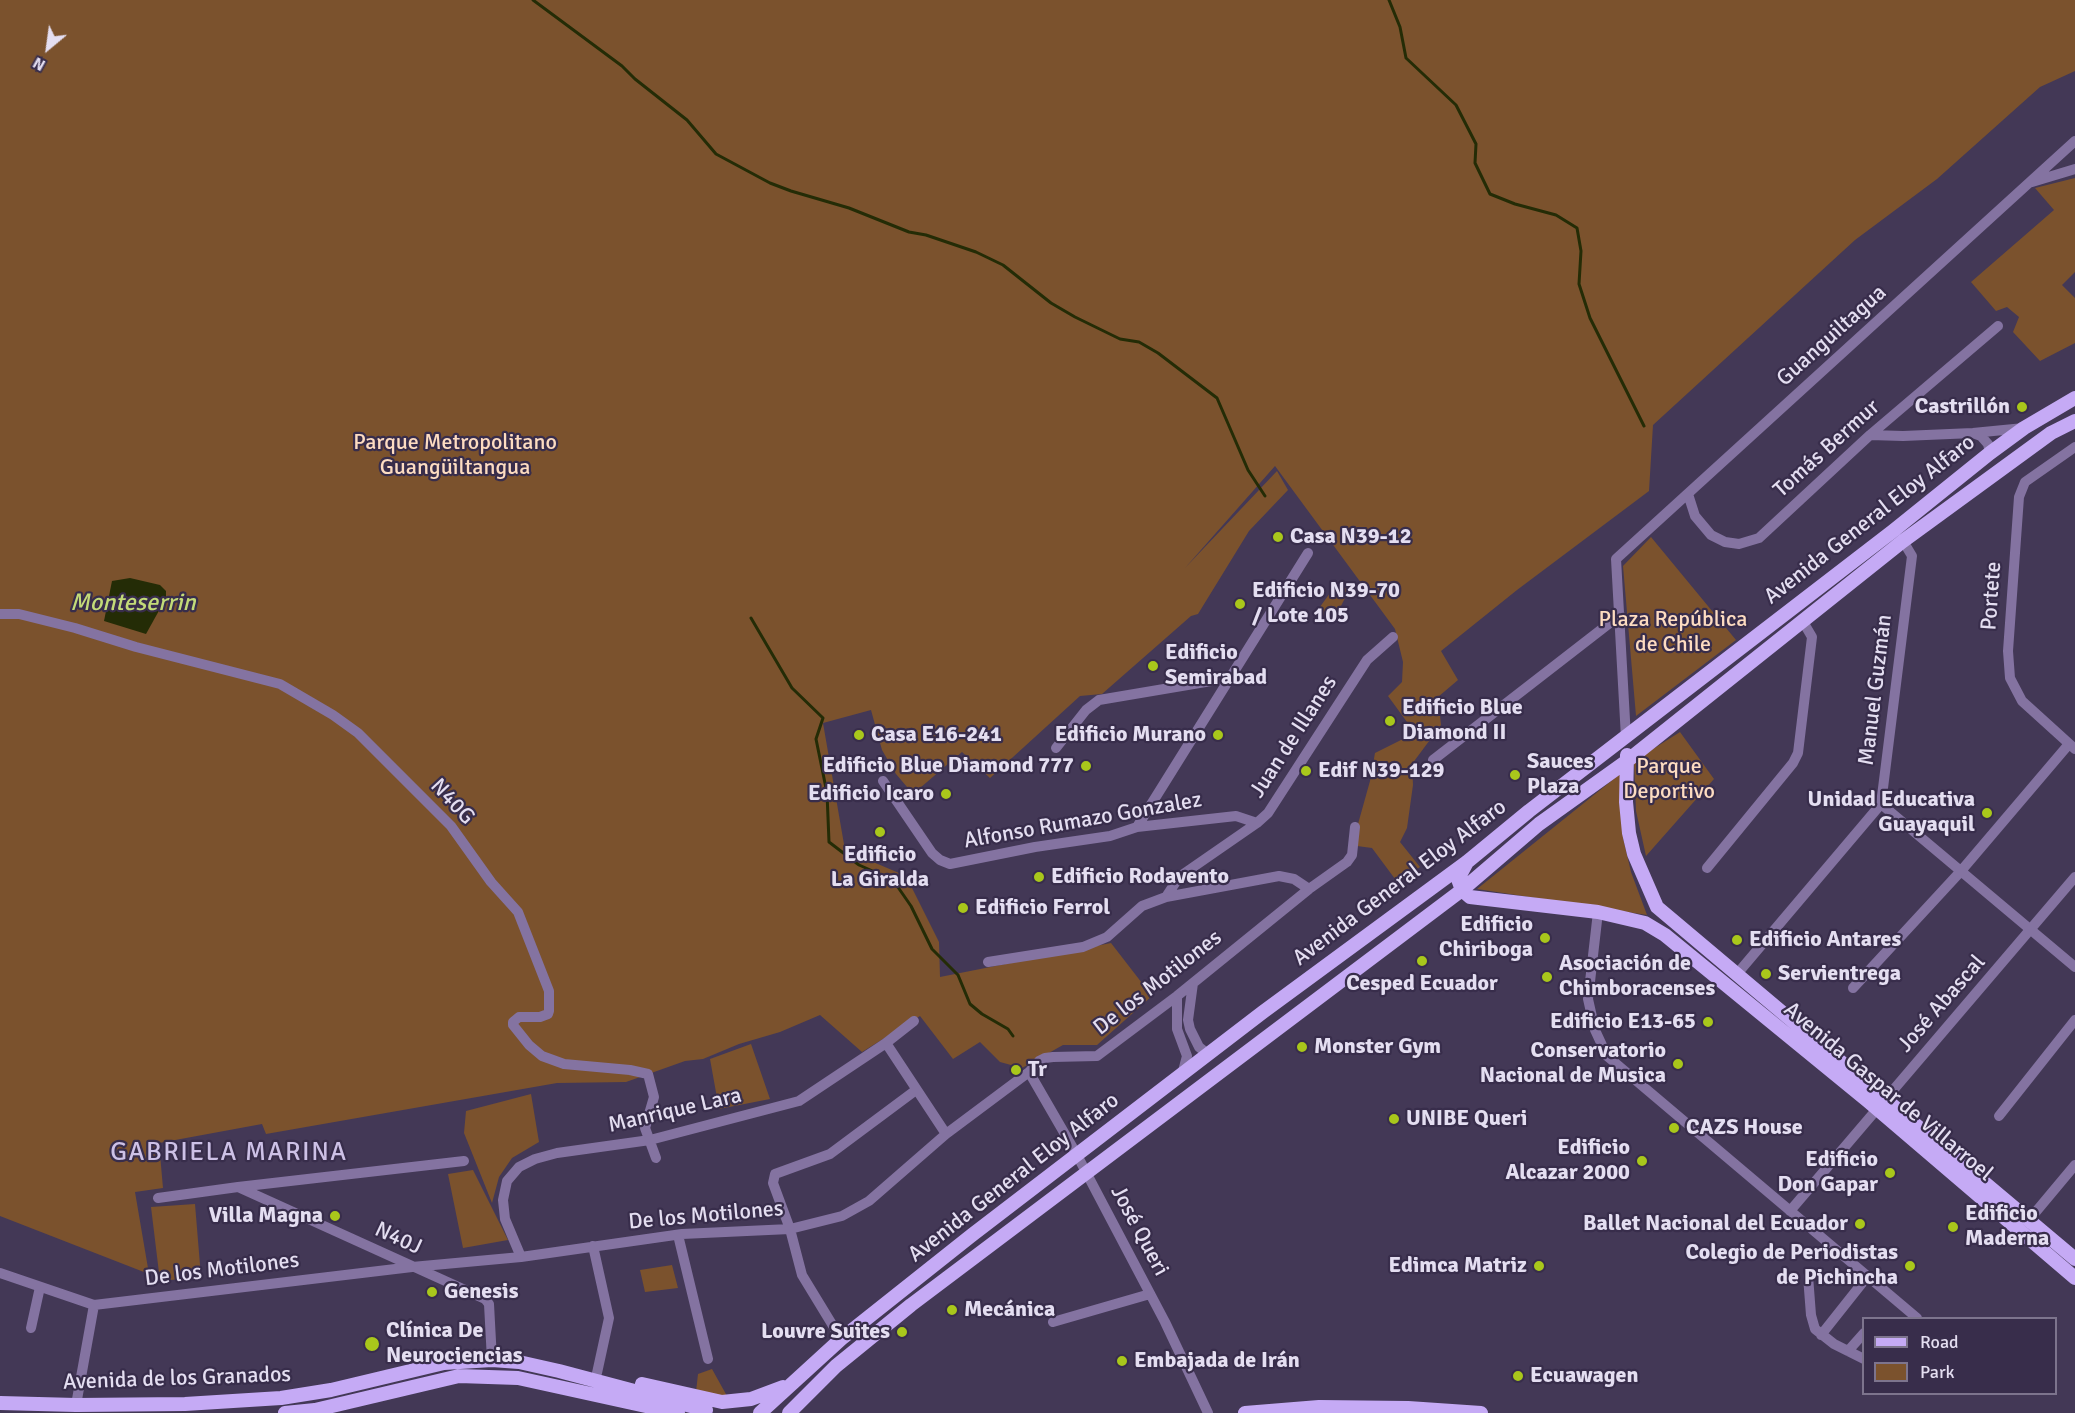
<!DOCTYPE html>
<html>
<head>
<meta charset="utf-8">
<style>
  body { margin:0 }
  #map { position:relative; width:2075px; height:1413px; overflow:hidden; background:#433856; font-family:Signika,sans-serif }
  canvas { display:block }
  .legend { position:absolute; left:1862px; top:1317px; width:195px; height:78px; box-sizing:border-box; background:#382d4b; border:2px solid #7d748d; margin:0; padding:8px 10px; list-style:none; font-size:18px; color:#e4def1 }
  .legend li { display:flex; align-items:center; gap:12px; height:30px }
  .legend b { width:30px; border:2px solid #7d748d }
  .north { position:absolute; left:18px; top:18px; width:60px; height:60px; -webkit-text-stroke:4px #382d4b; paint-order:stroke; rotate:209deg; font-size:16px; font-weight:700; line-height:24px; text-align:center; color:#e4def1 }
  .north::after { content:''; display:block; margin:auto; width:21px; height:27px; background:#e4def1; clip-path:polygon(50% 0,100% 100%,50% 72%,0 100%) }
</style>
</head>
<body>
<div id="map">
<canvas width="2075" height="1413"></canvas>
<ul class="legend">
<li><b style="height:8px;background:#c5aaf5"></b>Road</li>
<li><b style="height:16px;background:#7b522d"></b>Park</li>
</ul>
<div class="north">N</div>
</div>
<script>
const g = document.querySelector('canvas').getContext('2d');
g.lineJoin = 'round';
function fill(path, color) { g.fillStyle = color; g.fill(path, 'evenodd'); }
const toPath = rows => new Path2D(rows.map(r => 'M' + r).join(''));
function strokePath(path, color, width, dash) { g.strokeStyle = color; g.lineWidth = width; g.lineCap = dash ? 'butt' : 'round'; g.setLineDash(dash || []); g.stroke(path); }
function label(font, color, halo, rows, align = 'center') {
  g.font = font + ' Signika,sans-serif'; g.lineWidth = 4.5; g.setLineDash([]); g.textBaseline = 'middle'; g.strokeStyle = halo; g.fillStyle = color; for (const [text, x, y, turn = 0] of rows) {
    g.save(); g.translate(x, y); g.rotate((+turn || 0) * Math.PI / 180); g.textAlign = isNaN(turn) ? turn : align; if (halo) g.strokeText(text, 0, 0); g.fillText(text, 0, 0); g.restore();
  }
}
fill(toPath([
  [0,0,2075,0,2075,71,2040,87,1937,179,1855,240,1653,425,1649,491,1517,590,1441,651,1458,680,1438,697,1441,725,1412,764,1413,785,1407,828,1400,842,1420,867,1398,883,1372,848,1357,846,1358,824,1370,781,1375,753,1415,733,1388,696,1402,682,1403,662,1395,629,1275,466,1185,568,1277,471,1288,490,1249,531,1198,614,1191,616,1102,694,1080,696,990,778,962,752,913,794,896,774,882,750,871,710,823,723,845,850,906,876,939,942,940,977,1111,943,1152,996,1097,1045,1063,1045,1022,1068,1000,1062,980,1042,953,1059,920,1016,862,1052,820,1015,780,1032,739,1044,703,1059,685,1061,626,1082,557,1083,266,1134,262,1124,159,1143,163,1188,135,1192,149,1274,0,1216],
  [2075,178,2075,272,2062,285,2075,298,2075,343,2040,361,2013,332,2019,317,2007,307,1996,311,1971,282,2054,210,2035,188],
  [1651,537,1736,640,1636,716,1623,566],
  [1338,582,1350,588,1333,622,1317,611],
  [1680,732,1714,779,1646,856,1636,811,1634,761],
  [1620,774,1623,838,1631,872,1647,915,1477,889],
  [751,1044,770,1099,719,1109,710,1059],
  [531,1094,539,1142,512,1158,499,1177,492,1203,464,1133,466,1111],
  [473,1170,508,1240,463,1248,448,1174],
  [195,1204,201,1277,160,1281,151,1207],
  [672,1265,678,1288,645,1292,640,1270],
  [712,1369,727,1396,716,1396,696,1392,698,1374]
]), '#7b522d');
fill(toPath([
  [130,578,160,585,166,591,166,598,146,634,104,621,112,581]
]), '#242c06');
strokePath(toPath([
  [533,0,622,66,635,79,687,120,716,154,770,183,791,191,849,208,909,232,926,235,976,252,1003,265,1051,303,1075,317,1120,339,1139,342,1158,353,1217,398,1248,470,1265,496],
  [1389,0,1400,27,1406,58,1456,105,1476,144,1475,163,1490,194,1515,204,1556,215,1577,228,1581,251,1579,284,1590,318,1644,426],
  [751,618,792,688,823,718,816,739,827,793,829,842,859,865,893,880,911,906,932,949,958,975,970,1004,982,1014,1008,1029,1013,1036]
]), '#242c06', 3);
strokePath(toPath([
  [2032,182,2075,169],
  [1973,433,1981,436,1988,444,1990,453],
  [1870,435,1903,436,1973,433,2024,428],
  [2075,447,2025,482,2019,497,2008,651,2010,678,2022,701,2075,749],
  [1688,494,1695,516,1711,535,1725,542,1739,544,1759,538,1870,435,1998,326],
  [0,614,19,614,75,628,136,647,280,684,333,715,358,733,451,826,491,882,518,912,549,991,549,1011,548,1014,540,1017,519,1017,513,1022,513,1025,529,1045,542,1056,564,1064,630,1070,648,1074,654,1097,645,1128,656,1158],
  [1626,738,1616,559,2075,141],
  [1056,748,1086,710,1099,700,1229,678],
  [1433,760,1620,615],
  [883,781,932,853,940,860,950,864,1035,847,1110,836,1137,827,1236,816,1257,823],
  [1881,804,2075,967],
  [1137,827,1308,553],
  [1707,868,1793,763,1798,753,1812,637,1802,620],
  [1166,897,1179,877,1257,823,1268,813,1367,660,1393,637],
  [1598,912,1588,999,1595,1030,1607,1056,1917,1318],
  [988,962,1083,947,1107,937,1142,906,1166,897,1279,876,1294,879,1309,889],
  [1737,974,1881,804,1912,556,1903,541],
  [1193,983,1188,1020,1190,1029,1199,1047,1209,1055],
  [1853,988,1961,871,2069,744],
  [1177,996,1177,1029,1187,1056,1182,1075],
  [886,1043,946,1134],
  [1029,1072,1077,1155,1165,1322,1208,1413],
  [1999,1116,2075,1020],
  [238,1187,485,1299,489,1304,492,1360],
  [158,1198,238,1187,464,1161],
  [1790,1211,2075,877],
  [2029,1220,2075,1165],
  [678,1235,708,1359],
  [593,1246,609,1318,597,1373],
  [521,1257,505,1219,503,1200,507,1181,519,1167,535,1159,557,1153,650,1140,799,1101,886,1043,914,1021],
  [0,1273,94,1305,412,1267,521,1257,682,1234,790,1229,842,1216,869,1201,946,1134,1029,1072,1039,1061,1045,1058,1053,1057,1097,1056,1177,996,1309,889,1347,862,1352,855,1355,827],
  [1808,1276,1811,1315,1815,1329,1834,1344,1864,1359],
  [1053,1322,1150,1294],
  [31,1328,40,1287],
  [1821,1335,1867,1277],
  [841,1339,802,1275,790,1229,773,1183,775,1174,830,1154,916,1090],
  [1848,1351,1864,1333],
  [76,1405,94,1305]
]), '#8473a1', 10);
strokePath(toPath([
  [1627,755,1626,802,1629,833,1634,854,1657,907,2075,1259],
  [1466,864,1458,879,1462,890,1470,897,1598,912,1645,923,1665,935,1868,1101,2075,1278],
  [642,1384,722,1402,751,1399,783,1387],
  [0,1403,76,1405,185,1404,281,1398,331,1390,444,1363,492,1360,519,1362,559,1371,706,1410],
  [285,1413,315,1410,459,1376,518,1378,678,1413],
  [760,1413,841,1339,972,1235,1263,1012,1467,862,1529,811,1893,531,1990,453,2024,428,2075,398],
  [789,1413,836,1366,911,1305,1462,890,1539,824,1627,761,1903,541,2051,433,2075,421],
  [1245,1413,1319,1407,1408,1408,1481,1413]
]), '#c5aaf5', 14);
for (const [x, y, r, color] of [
  [2022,407,6,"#a9c71b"],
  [1278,537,6,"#a9c71b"],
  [1240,604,6,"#a9c71b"],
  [1153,666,6,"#a9c71b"],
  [1390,721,6,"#a9c71b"],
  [859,735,6,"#a9c71b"],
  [1218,735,6,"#a9c71b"],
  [1086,766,6,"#a9c71b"],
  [1306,771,6,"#a9c71b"],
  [1515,775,6,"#a9c71b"],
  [946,794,6,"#a9c71b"],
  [1987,813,6,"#a9c71b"],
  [880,832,6,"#a9c71b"],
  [1039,877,6,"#a9c71b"],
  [963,908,6,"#a9c71b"],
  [1545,938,6,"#a9c71b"],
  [1737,940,6,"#a9c71b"],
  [1422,961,6,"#a9c71b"],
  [1766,974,6,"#a9c71b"],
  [1547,977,6,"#a9c71b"],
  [1708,1022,6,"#a9c71b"],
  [1302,1047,6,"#a9c71b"],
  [1678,1064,6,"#a9c71b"],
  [1016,1070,6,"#a9c71b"],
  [1394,1119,6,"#a9c71b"],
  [1674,1128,6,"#a9c71b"],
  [1642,1161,6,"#a9c71b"],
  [1890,1173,6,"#a9c71b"],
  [335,1216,6,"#a9c71b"],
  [1860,1224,6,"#a9c71b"],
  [1953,1227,6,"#a9c71b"],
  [1539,1266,6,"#a9c71b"],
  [1910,1266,6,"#a9c71b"],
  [432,1292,6,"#a9c71b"],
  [952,1310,6,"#a9c71b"],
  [902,1332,6,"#a9c71b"],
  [372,1344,8,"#a9c71b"],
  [1122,1361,6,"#a9c71b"],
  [1518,1376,6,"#a9c71b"]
]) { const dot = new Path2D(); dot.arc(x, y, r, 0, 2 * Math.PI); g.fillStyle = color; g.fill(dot); strokePath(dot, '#382d4b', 2); }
label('22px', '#e4def1', '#382d4b', [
  ["Guanguiltagua",1832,336,-42],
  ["Tomás Bermur",1827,449,-42],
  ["Avenida General Eloy Alfaro",1870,520,-38],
  ["Portete",1992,596,-86],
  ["Manuel Guzmán",1876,690,-83],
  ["Juan de Illanes",1294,737,-57],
  ["N40G",452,802,47],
  ["Alfonso Rumazo Gonzalez",1083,821,-10],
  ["Avenida General Eloy Alfaro",1400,883,-37],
  ["De los Motilones",1158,983,-38],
  ["José Abascal",1942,1004,-49],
  ["Avenida Gaspar de Villarroel",1888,1092,40],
  ["Manrique Lara",675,1111,-13],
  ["Avenida General Eloy Alfaro",1014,1178,-38],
  ["De los Motilones",706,1216,-5],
  ["José Queri",1139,1231,62],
  ["N40J",398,1239,25],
  ["De los Motilones",222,1270,-7],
  ["Avenida de los Granados",177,1379,-2]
]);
label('bold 22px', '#e4def1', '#382d4b', [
  ["Castrillón",2010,407,"right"],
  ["Casa N39-12",1290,537],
  ["Edificio N39-70",1252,591],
  ["/ Lote 105",1252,616],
  ["Edificio",1165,653],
  ["Semirabad",1165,678],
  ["Edificio Blue",1402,708],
  ["Diamond II",1402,733],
  ["Casa E16-241",871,735],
  ["Edificio Murano",1206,735,"right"],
  ["Sauces",1527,762],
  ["Plaza",1527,787],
  ["Edificio Blue Diamond 777",1074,766,"right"],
  ["Edif N39-129",1318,771],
  ["Edificio Icaro",934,794,"right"],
  ["Unidad Educativa",1975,800,"right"],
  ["Guayaquil",1975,825,"right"],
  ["Edificio",880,855,"center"],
  ["La Giralda",880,880,"center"],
  ["Edificio Rodavento",1051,877],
  ["Edificio Ferrol",975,908],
  ["Edificio",1533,925,"right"],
  ["Chiriboga",1533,950,"right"],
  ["Edificio Antares",1749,940],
  ["Asociación de",1559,964],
  ["Chimboracenses",1559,989],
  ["Servientrega",1778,974],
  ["Cesped Ecuador",1422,984,"center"],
  ["Edificio E13-65",1696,1022,"right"],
  ["Monster Gym",1314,1047],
  ["Conservatorio",1666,1051,"right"],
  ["Nacional de Musica",1666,1076,"right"],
  ["Tr",1028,1070],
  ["UNIBE Queri",1406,1119],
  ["CAZS House",1686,1128],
  ["Edificio",1630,1148,"right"],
  ["Alcazar 2000",1630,1173,"right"],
  ["Edificio",1878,1160,"right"],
  ["Don Gapar",1878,1185,"right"],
  ["Edificio",1965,1214],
  ["Maderna",1965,1239],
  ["Villa Magna",323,1216,"right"],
  ["Ballet Nacional del Ecuador",1848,1224,"right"],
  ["Colegio de Periodistas",1898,1253,"right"],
  ["de Pichincha",1898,1278,"right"],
  ["Edimca Matriz",1527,1266,"right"],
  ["Genesis",444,1292],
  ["Mecánica",964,1310],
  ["Clínica De",386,1331],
  ["Neurociencias",386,1356],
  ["Louvre Suites",890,1332,"right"],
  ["Embajada de Irán",1134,1361],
  ["Ecuawagen",1530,1376]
], 'left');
label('22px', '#fddcc1', '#382d4b', [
  ["Parque Metropolitano",455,443],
  ["Guangüiltangua",455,468],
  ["Plaza República",1673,620],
  ["de Chile",1673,645],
  ["Parque",1669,767],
  ["Deportivo",1669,792]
]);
label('italic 24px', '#c3db78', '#382d4b', [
  ["Monteserrin",133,604]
]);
g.letterSpacing = '1.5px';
label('26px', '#cdc1e6', '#382d4b', [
  ["GABRIELA MARINA",229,1153]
]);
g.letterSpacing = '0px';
</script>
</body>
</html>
